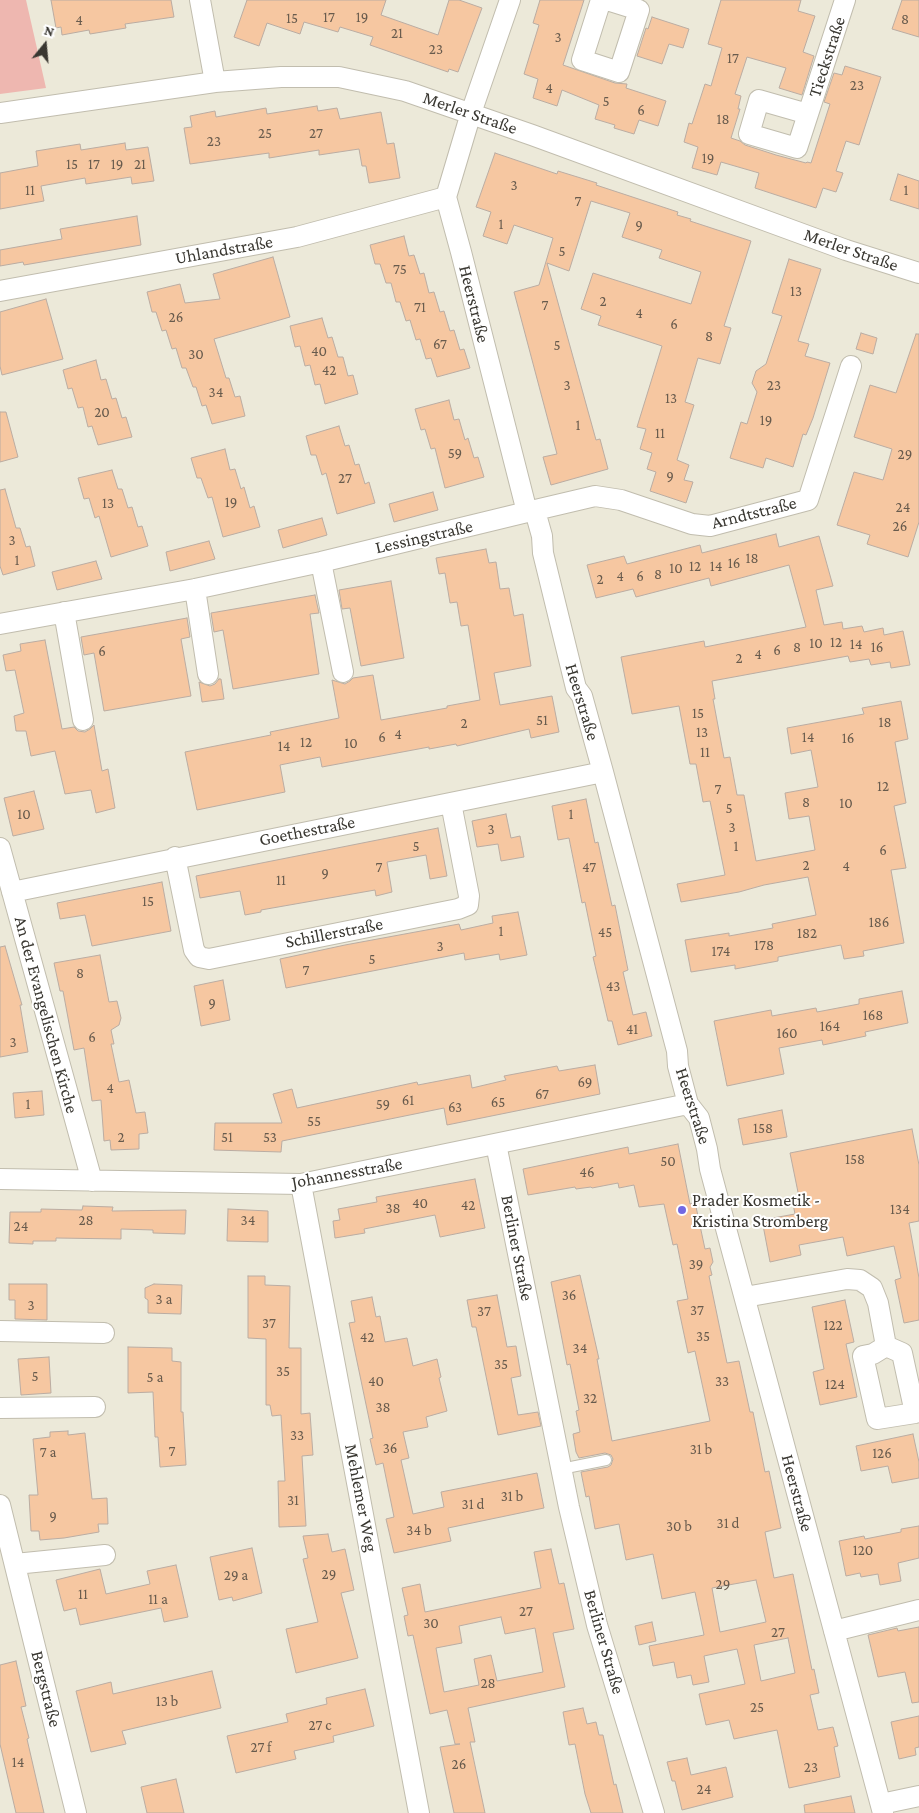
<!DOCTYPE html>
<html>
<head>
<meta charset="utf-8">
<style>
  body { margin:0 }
  #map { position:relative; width:919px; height:1813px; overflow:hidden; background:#ece9d9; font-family:"Crimson Pro",serif }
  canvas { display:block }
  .north { position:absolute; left:20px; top:20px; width:50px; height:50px; -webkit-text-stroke:4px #fff; paint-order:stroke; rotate:17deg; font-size:14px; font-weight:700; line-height:20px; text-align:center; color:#393731 }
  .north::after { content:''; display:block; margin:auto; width:18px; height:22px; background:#393731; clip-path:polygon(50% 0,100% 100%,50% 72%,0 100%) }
</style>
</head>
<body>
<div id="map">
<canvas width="919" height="1813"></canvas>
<div class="north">N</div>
</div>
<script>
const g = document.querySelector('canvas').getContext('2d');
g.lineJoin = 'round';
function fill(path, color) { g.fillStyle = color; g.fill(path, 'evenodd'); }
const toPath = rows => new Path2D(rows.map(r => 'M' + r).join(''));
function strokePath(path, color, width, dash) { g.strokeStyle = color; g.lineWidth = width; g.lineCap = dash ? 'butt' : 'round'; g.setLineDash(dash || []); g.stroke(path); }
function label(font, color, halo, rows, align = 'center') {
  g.font = font + ' "Crimson Pro",serif'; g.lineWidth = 4; g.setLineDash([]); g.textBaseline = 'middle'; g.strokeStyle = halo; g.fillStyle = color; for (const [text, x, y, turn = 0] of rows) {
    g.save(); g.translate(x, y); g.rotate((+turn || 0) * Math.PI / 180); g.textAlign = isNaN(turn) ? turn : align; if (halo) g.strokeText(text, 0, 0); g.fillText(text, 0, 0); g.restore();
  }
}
fill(toPath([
  [0,0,26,0,46,88,0,94]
]), '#eeb7b0');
const building = toPath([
  [51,0,171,0,174,17,125,24,126,28,90,34,89,30,62,35,61,27,56,28,51,0],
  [247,0,386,0,381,15,438,35,449,0,459,0,482,8,458,72,449,69,448,72,370,45,373,37,340,27,338,32,304,22,300,34,267,23,259,46,234,37,247,0],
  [540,0,584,0,563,65,615,83,627,84,626,88,666,101,658,126,639,120,634,134,614,128,615,125,595,119,599,105,562,90,557,106,533,98,538,79,524,74,539,25,533,23,540,0],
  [721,0,801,0,798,11,815,16,803,52,814,56,802,95,779,88,786,68,747,57,735,94,741,96,738,109,740,109,731,138,740,141,745,145,776,155,806,163,807,162,811,163,830,104,824,102,834,73,842,75,845,66,881,77,859,145,846,141,836,171,843,173,836,192,823,188,816,208,755,188,759,173,721,162,717,175,692,168,698,147,684,142,689,123,692,124,705,84,711,86,722,48,708,44,721,0],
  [902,0,919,0,919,37,892,29,902,0],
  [652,17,689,29,683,48,669,44,662,64,637,56,646,28,648,29,652,17],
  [317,106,318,111,337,108,340,119,381,112,387,144,394,143,400,178,369,183,366,166,362,166,359,149,319,155,319,150,269,158,269,153,190,164,184,128,192,127,190,116,215,111,216,117,266,108,267,114,317,106],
  [125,143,126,150,148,147,154,181,132,184,131,177,86,184,85,178,41,186,44,201,0,209,0,173,38,166,36,151,80,144,81,150,125,143],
  [495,153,557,174,558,171,597,183,596,185,678,212,677,215,691,219,690,221,751,241,724,326,731,328,720,364,698,358,685,402,694,405,677,460,689,465,684,480,693,482,686,503,650,491,656,472,647,469,652,453,640,449,646,429,637,427,662,346,598,325,601,316,581,309,593,273,691,304,701,272,659,258,662,250,622,237,630,213,591,201,569,271,547,263,596,440,600,439,608,469,551,485,543,457,557,454,514,292,539,285,553,238,514,225,507,244,483,236,491,212,476,207,495,153],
  [898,174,919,181,919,209,890,200,898,174],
  [137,216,141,245,24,265,23,262,0,266,0,250,62,239,60,229,137,216],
  [404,236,409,256,414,255,420,274,424,273,429,293,434,292,440,312,444,311,450,331,454,330,460,350,464,349,470,368,437,377,431,358,426,359,420,339,416,340,410,320,406,321,400,302,396,302,391,283,386,283,380,264,375,264,370,245,404,236],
  [273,257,290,317,214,339,226,378,229,378,235,397,240,396,245,416,212,424,206,405,202,406,196,387,193,387,186,368,182,368,176,348,172,349,166,330,162,331,156,312,152,312,147,292,180,284,185,303,220,299,213,274,273,257],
  [789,259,821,269,798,341,809,344,805,356,830,363,813,418,806,435,803,434,793,467,766,458,763,468,730,458,741,422,747,424,757,392,752,383,756,371,766,364,782,316,772,313,789,259],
  [46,299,63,359,2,375,0,366,0,312,46,299],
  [322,318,328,338,332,337,338,357,343,357,348,376,353,375,358,394,325,404,320,384,315,385,310,365,305,366,300,346,295,347,290,326,322,318],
  [861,333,877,338,873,354,856,349,861,333],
  [916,334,919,334,919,522,908,557,867,544,870,535,837,525,854,472,883,480,892,449,854,437,870,385,896,393,916,334],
  [96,360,101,380,106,379,112,399,116,398,122,418,126,417,132,437,98,445,92,426,88,427,83,407,78,408,72,388,68,389,63,370,96,360],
  [449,400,454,420,459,419,465,440,468,438,474,458,478,457,484,477,445,488,435,448,431,449,425,429,421,430,415,409,449,400],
  [0,412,6,412,18,457,0,462,0,412],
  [339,426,345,446,349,445,355,465,359,464,365,484,369,482,375,503,337,514,326,473,322,475,316,455,311,455,306,436,339,426],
  [225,449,230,470,235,469,241,489,244,487,250,508,254,506,260,527,223,537,212,497,208,498,201,478,197,478,191,458,225,449],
  [112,470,118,489,122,489,128,508,132,507,138,527,142,526,148,546,111,557,99,516,95,518,89,498,84,499,78,478,112,470],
  [5,489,16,528,20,528,26,547,30,546,35,566,3,575,0,566,0,490,5,489],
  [433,492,438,510,394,522,389,504,433,492],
  [322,518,327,535,283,548,278,530,322,518],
  [776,534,779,547,819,536,833,586,816,590,824,625,842,622,843,629,862,626,864,632,883,628,884,635,903,631,910,665,891,668,890,662,871,665,869,659,850,662,848,656,712,681,715,699,713,699,724,758,730,757,737,795,744,795,756,861,815,850,809,816,789,819,785,793,818,787,811,750,791,754,787,728,864,714,862,708,901,701,908,739,895,742,906,803,894,806,906,868,891,870,904,943,863,951,864,956,844,959,841,945,778,957,778,961,735,969,735,965,691,972,685,940,729,933,729,936,773,928,772,924,816,915,808,877,764,885,739,892,681,902,677,884,725,875,710,801,703,802,696,764,690,764,679,706,632,714,621,657,704,641,705,647,806,627,789,565,711,586,709,578,636,597,633,589,596,598,587,565,624,556,627,564,700,545,702,553,776,534],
  [209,541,215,559,170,571,166,552,209,541],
  [486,549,489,563,496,562,500,589,509,588,514,616,523,614,531,666,494,673,500,705,552,696,559,732,531,738,529,729,457,746,456,744,429,749,429,747,322,767,320,757,280,765,285,792,197,810,185,752,271,735,270,732,339,718,332,680,345,684,350,681,353,678,373,675,381,720,447,708,447,706,480,700,468,625,461,626,457,602,450,603,445,573,439,574,436,558,486,549],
  [96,561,102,579,57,590,52,572,96,561],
  [391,581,404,658,361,666,350,608,342,609,339,590,391,581],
  [315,595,319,613,310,614,319,674,233,689,223,630,214,632,211,613,315,595],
  [187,618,190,637,181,639,191,696,104,711,94,653,84,655,81,637,187,618],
  [45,640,62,729,74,727,78,731,85,732,90,729,94,725,102,771,108,769,115,808,96,813,91,790,65,794,55,751,31,756,26,731,16,731,14,716,24,713,15,670,6,671,3,655,21,651,20,644,45,640],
  [219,679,221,679,224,699,202,702,199,682,210,686,215,684,219,679],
  [34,791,44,829,13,836,4,798,34,791],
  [586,799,595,843,598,842,612,906,615,905,628,970,623,972,633,1015,646,1012,652,1036,618,1045,612,1021,608,1021,593,957,596,956,585,902,582,903,569,838,558,840,552,806,586,799],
  [506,814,511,838,520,836,524,857,501,861,498,844,477,847,472,821,506,814],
  [438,828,447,876,430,879,426,855,387,862,392,892,376,896,375,890,261,910,261,912,245,915,240,891,200,898,196,876,438,828],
  [162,882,171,931,92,946,85,915,60,919,57,903,162,882],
  [518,912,527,955,500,960,499,954,465,960,464,953,286,988,280,959,345,945,459,924,461,930,493,923,492,916,518,912],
  [5,946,22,1005,20,1005,28,1052,0,1057,0,947,5,946],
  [100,955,109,1002,117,1001,121,1018,119,1025,111,1030,114,1044,111,1044,119,1082,129,1080,136,1113,145,1112,148,1133,139,1134,139,1149,111,1150,110,1140,104,1141,101,1100,92,1101,84,1048,74,1050,63,991,60,991,54,963,100,955],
  [223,980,230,1020,201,1026,194,986,223,980],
  [902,991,908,1023,865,1032,866,1036,823,1045,822,1040,779,1048,784,1074,727,1086,714,1021,771,1010,772,1016,816,1008,817,1012,859,1004,859,999,902,991],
  [595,1065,600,1094,447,1125,444,1108,282,1141,281,1152,214,1150,215,1123,282,1123,273,1094,292,1089,297,1108,417,1082,418,1085,470,1075,472,1088,506,1080,504,1076,557,1066,559,1071,595,1065],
  [42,1091,44,1115,15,1118,13,1093,42,1091],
  [782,1110,787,1137,743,1145,738,1119,782,1110],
  [912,1129,919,1165,919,1221,909,1223,919,1278,919,1320,904,1323,895,1280,901,1278,894,1246,847,1256,843,1237,799,1245,801,1255,770,1262,762,1220,795,1214,793,1204,800,1202,790,1153,912,1129],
  [678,1144,690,1204,695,1202,705,1249,710,1248,713,1262,710,1267,712,1275,709,1276,727,1363,739,1361,750,1412,753,1412,765,1472,769,1471,781,1528,765,1532,774,1578,793,1574,812,1670,814,1669,819,1693,810,1695,818,1730,833,1727,838,1746,834,1747,840,1777,789,1788,777,1730,734,1739,729,1720,706,1725,699,1694,745,1684,737,1649,704,1656,709,1682,693,1685,691,1675,677,1678,674,1662,653,1666,649,1646,704,1635,695,1592,662,1599,653,1554,626,1560,619,1524,595,1529,589,1496,586,1497,581,1472,608,1467,611,1465,613,1459,611,1455,605,1453,579,1458,576,1452,573,1434,580,1432,576,1411,579,1410,570,1364,567,1365,551,1282,580,1275,599,1359,597,1359,612,1441,710,1421,695,1351,688,1353,677,1301,688,1299,677,1244,673,1245,664,1204,639,1207,634,1185,619,1188,618,1183,592,1188,591,1187,576,1189,575,1187,528,1195,523,1169,628,1147,629,1154,678,1144],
  [756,1580,766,1622,720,1632,712,1588,756,1580],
  [788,1638,795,1673,761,1681,754,1645,788,1638],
  [475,1179,485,1228,440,1237,435,1215,364,1229,365,1233,335,1238,333,1221,340,1220,338,1209,377,1202,376,1197,475,1179],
  [83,1206,113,1207,112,1211,186,1210,185,1234,153,1233,153,1230,121,1229,121,1239,56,1238,56,1241,33,1241,33,1244,9,1243,10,1212,41,1212,41,1209,82,1210,83,1206],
  [228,1209,268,1211,268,1242,227,1241,228,1209],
  [248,1276,265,1276,265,1285,290,1286,289,1348,301,1348,301,1414,310,1413,313,1455,302,1456,306,1526,279,1527,278,1481,285,1481,281,1415,272,1416,270,1405,266,1405,266,1339,248,1338,248,1276],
  [9,1284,47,1284,47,1320,15,1319,15,1300,9,1300,9,1284],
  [154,1284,182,1285,181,1314,148,1313,148,1300,145,1298,145,1288,154,1284],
  [497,1295,507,1347,516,1346,521,1376,511,1378,518,1415,538,1412,541,1426,498,1435,476,1327,472,1327,467,1300,497,1295],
  [372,1297,376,1317,380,1316,385,1342,407,1338,413,1366,437,1359,441,1377,439,1378,447,1411,426,1417,428,1427,403,1432,409,1458,401,1460,413,1514,444,1507,441,1492,537,1473,544,1508,448,1528,451,1541,394,1553,386,1519,394,1517,383,1463,376,1465,370,1439,373,1438,349,1323,355,1322,351,1301,372,1297],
  [845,1300,854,1342,846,1344,857,1397,820,1405,813,1372,824,1369,812,1307,845,1300],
  [128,1347,172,1348,172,1361,181,1362,181,1412,183,1412,186,1465,160,1467,158,1437,155,1437,153,1392,128,1393,128,1347],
  [49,1357,51,1393,21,1395,18,1359,49,1357],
  [68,1431,68,1435,85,1433,92,1499,107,1498,108,1524,98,1524,99,1532,64,1538,40,1540,39,1531,31,1531,29,1495,38,1495,33,1439,50,1437,50,1432,68,1431],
  [913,1434,919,1462,919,1478,892,1483,888,1466,861,1471,856,1446,913,1434],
  [919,1526,919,1558,898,1563,901,1581,880,1585,878,1574,861,1577,860,1573,846,1576,839,1541,864,1536,865,1539,901,1532,901,1529,919,1526],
  [328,1534,332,1552,345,1549,354,1590,341,1593,358,1658,296,1673,286,1629,318,1622,303,1559,308,1558,303,1536,328,1534],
  [252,1548,262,1593,233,1601,232,1597,219,1600,210,1557,252,1548],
  [551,1549,559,1584,564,1583,574,1629,553,1633,565,1687,468,1708,475,1742,470,1742,485,1813,454,1813,440,1747,460,1744,455,1744,447,1710,430,1714,413,1635,408,1636,404,1616,408,1615,402,1588,420,1584,425,1612,541,1588,534,1552,551,1549],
  [501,1617,505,1634,535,1628,543,1672,497,1681,491,1655,474,1659,479,1685,444,1692,436,1648,462,1643,459,1626,501,1617],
  [176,1565,188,1617,164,1622,161,1608,80,1625,76,1608,64,1611,56,1580,100,1569,106,1594,150,1584,147,1571,176,1565],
  [652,1622,656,1641,639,1645,635,1626,652,1622],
  [919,1627,919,1702,912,1703,905,1672,878,1677,868,1635,897,1628,898,1631,919,1627],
  [16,1661,26,1706,21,1707,29,1738,27,1739,44,1813,16,1813,0,1744,0,1665,16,1661],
  [212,1671,221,1708,122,1731,126,1744,91,1752,76,1691,111,1682,113,1694,212,1671],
  [365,1689,374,1726,333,1736,334,1742,294,1751,296,1759,236,1773,227,1736,288,1722,286,1714,327,1704,326,1698,365,1689],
  [583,1708,587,1724,596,1722,599,1735,603,1735,614,1785,616,1784,623,1813,591,1813,585,1794,575,1744,569,1745,563,1712,583,1708],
  [919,1716,919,1747,915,1748,916,1755,899,1759,891,1722,919,1716],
  [687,1758,691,1775,726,1767,733,1797,682,1810,675,1781,672,1781,667,1762,687,1758],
  [176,1779,184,1813,147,1813,141,1787,176,1779],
  [851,1796,855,1813,805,1813,804,1805,851,1796]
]);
fill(building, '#f6c7a1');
strokePath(building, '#baaca2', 1);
const lane = toPath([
  [561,1469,606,1460]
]);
const street = toPath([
  [200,0,215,82],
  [510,0,471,113,446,197,461,252,527,512,595,496,621,500,692,524,710,526,808,500,851,366],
  [601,0,582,60,619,72,639,10,607,0],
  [0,113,215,82,281,77,339,77,405,91,532,135,846,250,919,273],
  [808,114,759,100,749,134,797,148,845,0],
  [0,291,297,237,446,197],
  [535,511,542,536,543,553,576,688,582,696,603,772,677,1051,678,1066,688,1104,699,1118,707,1149,710,1169,883,1813],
  [321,562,343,672],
  [195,589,208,674],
  [64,612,83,720],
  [0,624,195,589,321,562,527,512],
  [0,848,92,1181],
  [175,857,194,950,199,957,209,959,458,909,468,905,469,896,451,803],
  [12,892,603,772],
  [496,1144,569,1507,597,1625,654,1813],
  [0,1179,301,1184,688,1104],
  [301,1184,419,1813],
  [745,1297,847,1279,860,1280,872,1288,878,1303,886,1346,902,1353,915,1413,877,1419,863,1356,873,1354,886,1346],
  [0,1331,104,1333],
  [0,1408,95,1407],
  [0,1505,76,1813],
  [15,1564,105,1555],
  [834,1631,919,1610],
  [881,1804,919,1796]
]);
strokePath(lane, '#c1bdae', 12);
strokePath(street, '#c1bdae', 22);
strokePath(lane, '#fff', 10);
strokePath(street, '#fff', 20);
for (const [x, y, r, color] of [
  [682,1210,5,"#7268e3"]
]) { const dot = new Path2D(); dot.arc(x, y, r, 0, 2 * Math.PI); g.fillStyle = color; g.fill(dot); strokePath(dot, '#fff', 2); }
label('15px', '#685b4d', null, [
  ["17",329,17],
  ["19",362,17],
  ["15",292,18],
  ["8",905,19],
  ["4",79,20],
  ["21",397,33],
  ["3",558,37],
  ["23",436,49],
  ["17",733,58],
  ["23",857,85],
  ["4",549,88],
  ["5",606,101],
  ["6",641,110],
  ["18",723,119],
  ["25",265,133],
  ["27",316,133],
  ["23",214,141],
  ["19",708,158],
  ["15",72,164],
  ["17",94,164],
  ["19",117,164],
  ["21",140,164],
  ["3",514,185],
  ["11",30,190],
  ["1",906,190],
  ["7",578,201],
  ["1",501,224],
  ["9",639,225],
  ["5",562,251],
  ["75",400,269],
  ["13",796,291],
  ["2",603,301],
  ["7",545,305],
  ["71",420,307],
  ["4",639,313],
  ["26",176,317],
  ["6",674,324],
  ["8",709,336],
  ["67",440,344],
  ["5",557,345],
  ["40",319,351],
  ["30",196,354],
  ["42",329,370],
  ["3",567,385],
  ["23",774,385],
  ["34",216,392],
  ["13",671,398],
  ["20",102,412],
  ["19",766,420],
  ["1",578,425],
  ["11",660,433],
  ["59",455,453],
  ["29",905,454],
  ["9",670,476],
  ["27",345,478],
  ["19",231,502],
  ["13",108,503],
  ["24",903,507],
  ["26",900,526],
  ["3",12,540],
  ["18",752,558],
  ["1",17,560],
  ["16",734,563],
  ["12",695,566],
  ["14",716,566],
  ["10",676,568],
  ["8",658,574],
  ["4",620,576],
  ["6",640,576],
  ["2",600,579],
  ["12",836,642],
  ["10",816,643],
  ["14",856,644],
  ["8",797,647],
  ["16",877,647],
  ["6",777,650],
  ["6",102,651],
  ["4",758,654],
  ["2",739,658],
  ["15",698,713],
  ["51",542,720],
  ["18",885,722],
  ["2",464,723],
  ["13",702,732],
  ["4",398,734],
  ["6",382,737],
  ["14",808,737],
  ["16",848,738],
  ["12",306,742],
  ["10",351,743],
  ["14",284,746],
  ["11",705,752],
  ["12",883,786],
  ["7",718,789],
  ["8",806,802],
  ["10",846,803],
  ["5",729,808],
  ["10",24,814],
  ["1",571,814],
  ["3",732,827],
  ["3",491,829],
  ["5",416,846],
  ["1",736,846],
  ["6",883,850],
  ["2",806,865],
  ["4",846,866],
  ["7",379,867],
  ["47",589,867],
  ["9",325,873],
  ["11",281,880],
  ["15",148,901],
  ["186",879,922],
  ["1",501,931],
  ["45",605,932],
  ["182",807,933],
  ["178",764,945],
  ["3",440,946],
  ["174",721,951],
  ["5",372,959],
  ["7",306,970],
  ["8",80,973],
  ["43",613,986],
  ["9",212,1003],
  ["168",873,1015],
  ["164",830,1026],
  ["41",632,1029],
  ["160",787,1033],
  ["6",92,1037],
  ["3",13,1042],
  ["69",585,1082],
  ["4",110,1088],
  ["67",542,1094],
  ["61",408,1100],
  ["65",498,1102],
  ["1",28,1104],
  ["59",383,1104],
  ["63",455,1107],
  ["55",314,1121],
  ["158",763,1128],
  ["2",121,1137],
  ["51",227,1137],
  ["53",270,1137],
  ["158",855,1159],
  ["50",668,1161],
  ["46",587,1172],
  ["40",420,1203],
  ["42",468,1205],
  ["38",393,1208],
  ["134",900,1209],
  ["28",86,1220],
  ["34",248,1220],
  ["24",21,1226],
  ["39",696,1264],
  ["36",569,1295],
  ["3 a",164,1299],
  ["3",31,1305],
  ["37",697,1310],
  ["37",484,1311],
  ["37",269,1323],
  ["122",833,1325],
  ["35",703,1336],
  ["42",367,1337],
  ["34",580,1348],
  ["35",501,1364],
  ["35",283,1371],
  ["5",35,1376],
  ["5 a",155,1377],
  ["40",376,1381],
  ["33",722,1381],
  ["124",835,1384],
  ["32",590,1398],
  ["38",383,1407],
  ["33",297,1435],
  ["36",390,1448],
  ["31 b",701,1449],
  ["7",172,1451],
  ["7 a",48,1452],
  ["126",882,1453],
  ["31 b",512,1496],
  ["31",293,1500],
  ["31 d",473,1504],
  ["9",53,1516],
  ["31 d",728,1523],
  ["30 b",679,1526],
  ["34 b",419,1530],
  ["120",863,1550],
  ["29",329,1574],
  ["29 a",236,1575],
  ["29",723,1584],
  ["11",83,1594],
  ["11 a",158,1599],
  ["27",526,1611],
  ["30",431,1623],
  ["27",778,1632],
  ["28",488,1683],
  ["13 b",167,1701],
  ["25",757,1707],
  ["27 c",320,1725],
  ["27 f",261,1747],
  ["14",18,1762],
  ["26",459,1764],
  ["23",811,1767],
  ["24",704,1789]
]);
label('18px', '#393731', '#fff', [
  ["Tieckstraße",827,57,-72],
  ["Merler Straße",470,113,19],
  ["Uhlandstraße",224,250,-10],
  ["Merler Straße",851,250,19],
  ["Heerstraße",474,304,76],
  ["Arndtstraße",754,513,-14],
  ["Lessingstraße",424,537,-13],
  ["Heerstraße",582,702,73],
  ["Goethestraße",307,831,-11],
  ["Schillerstraße",334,933,-11],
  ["An der Evangelischen Kirche",46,1015,75],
  ["Heerstraße",693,1106,72],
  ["Johannesstraße",347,1173,-10],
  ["Berliner Straße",517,1248,79],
  ["Heerstraße",797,1493,75],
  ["Mehlemer Weg",361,1498,79],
  ["Berliner Straße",604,1642,74],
  ["Bergstraße",46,1689,76]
]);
label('18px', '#393731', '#fff', [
  ["Prader Kosmetik -",692,1200],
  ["Kristina Stromberg",692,1221]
], 'left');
</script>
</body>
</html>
